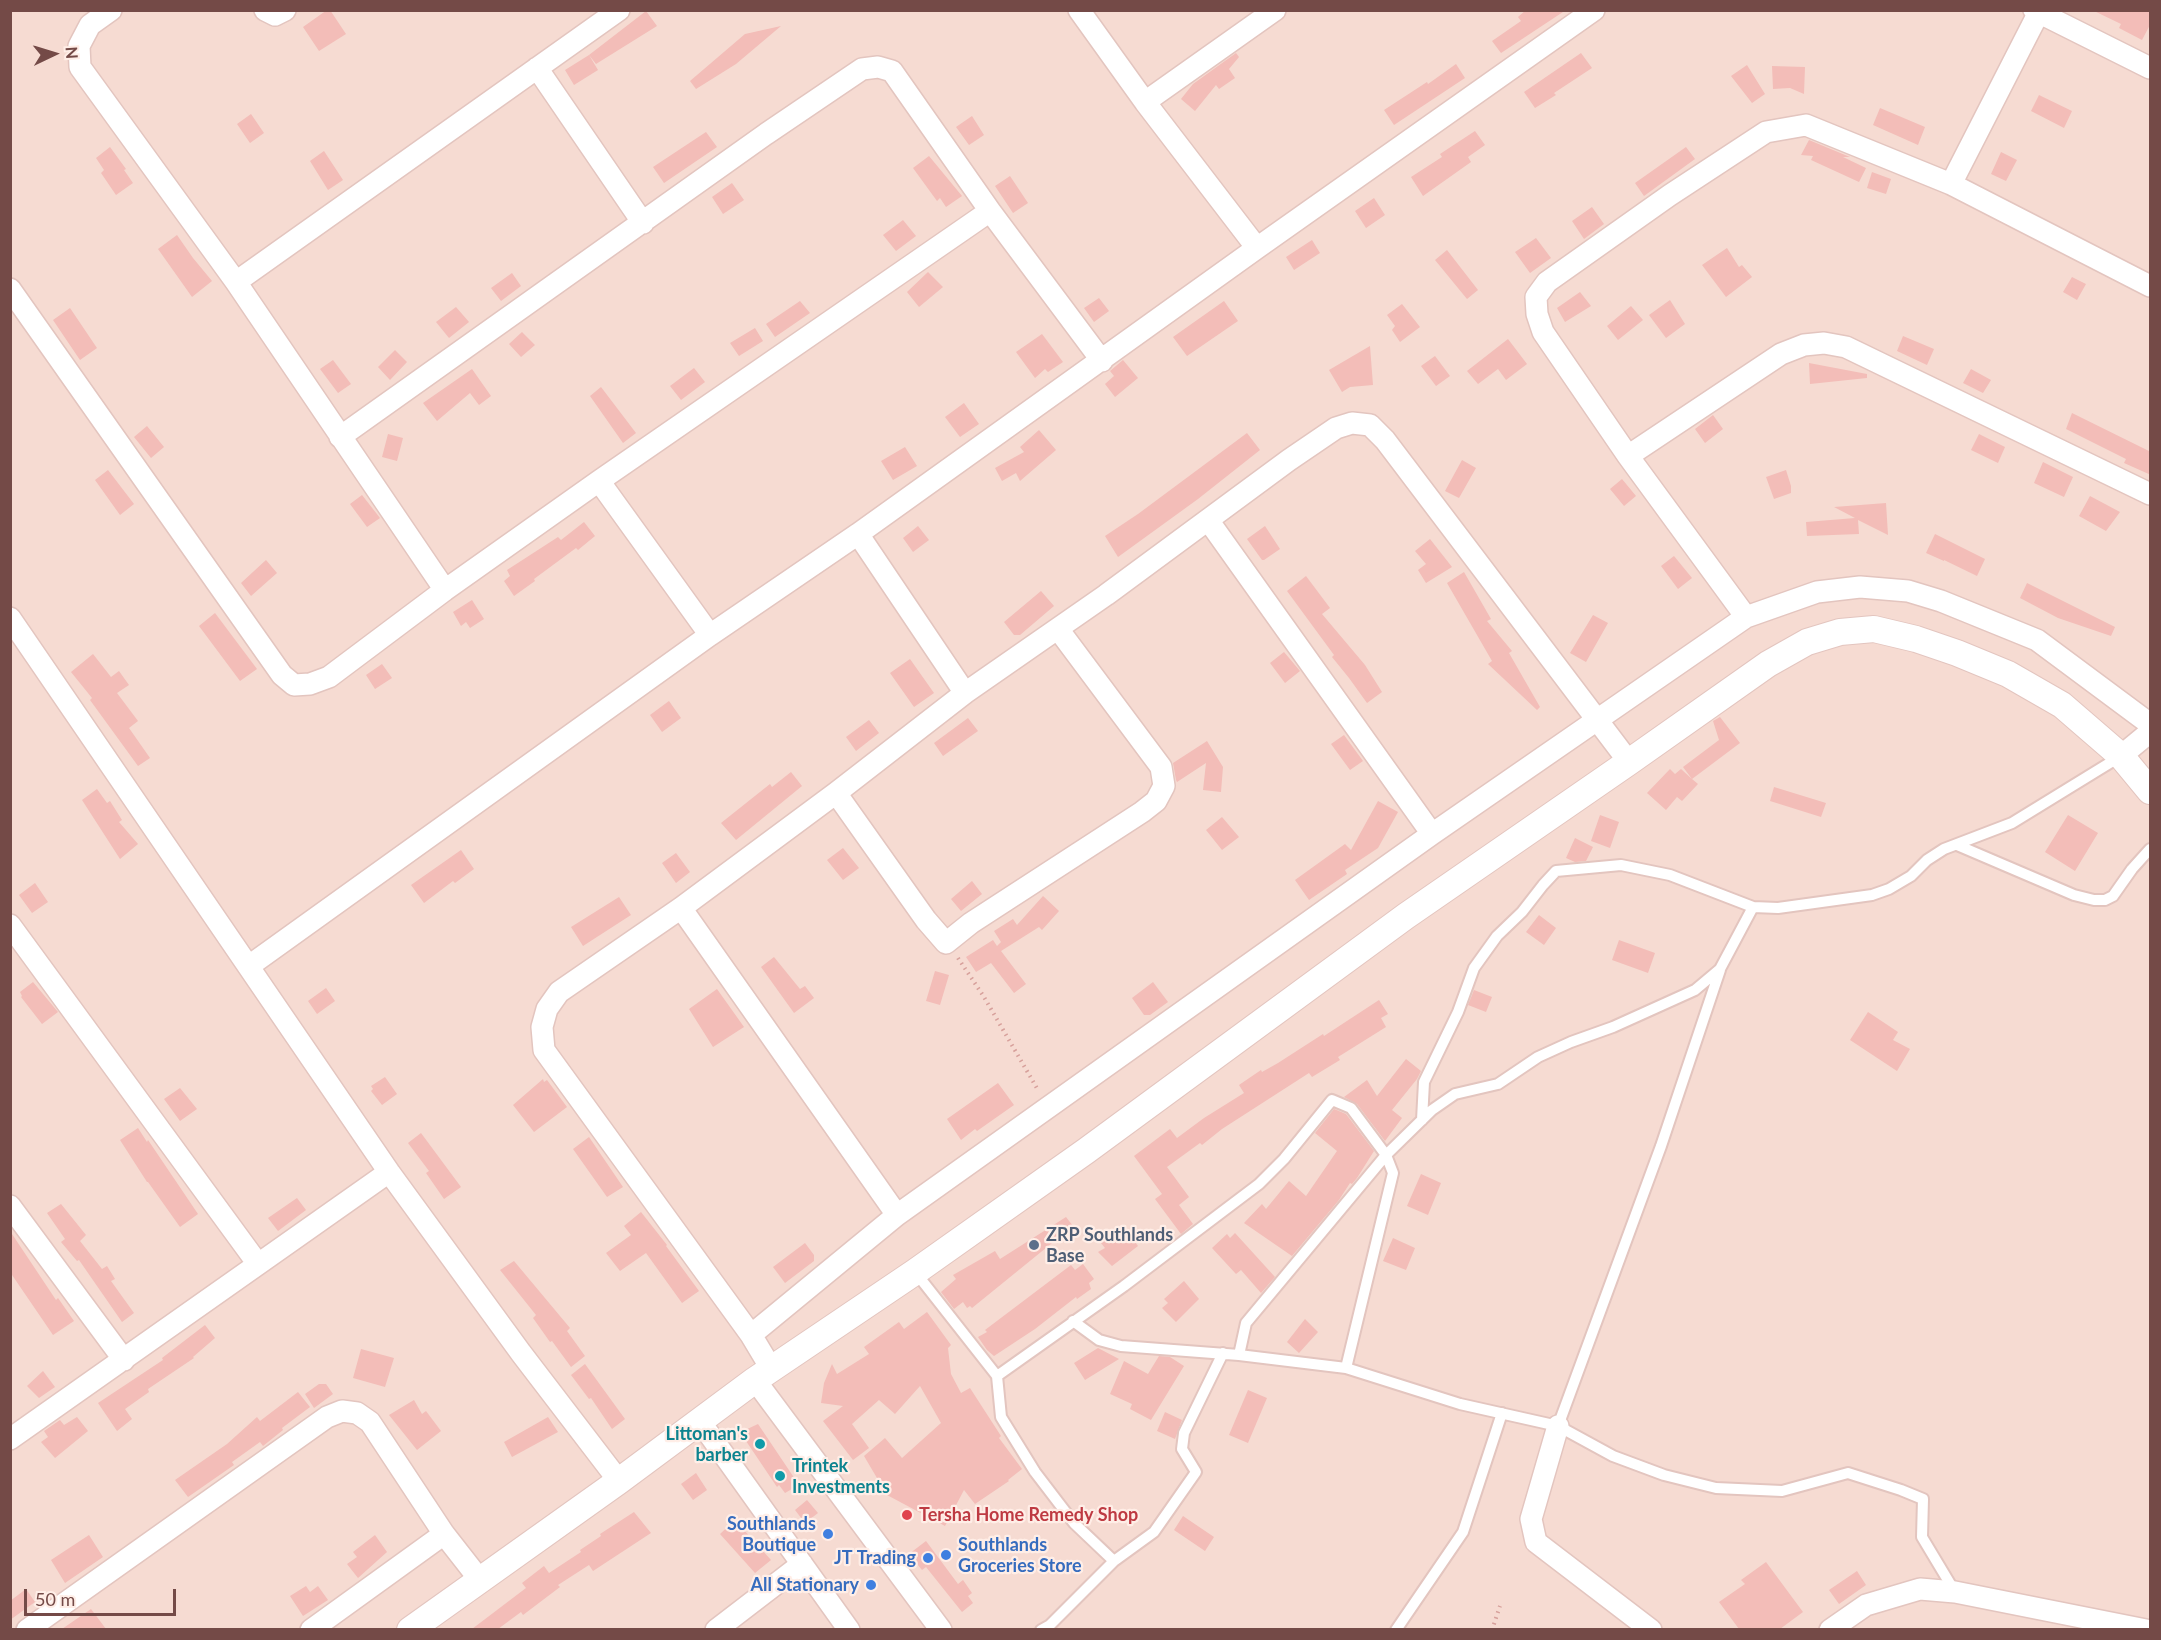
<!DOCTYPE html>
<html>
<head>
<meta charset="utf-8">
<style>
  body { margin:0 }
  #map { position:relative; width:2161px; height:1640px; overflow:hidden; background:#fde9e1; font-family:Lato,sans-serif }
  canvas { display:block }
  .frame { position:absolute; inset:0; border:12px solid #744a47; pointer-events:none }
  .north { position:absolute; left:24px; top:24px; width:60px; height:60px; -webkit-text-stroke:4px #ffeee7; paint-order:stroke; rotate:86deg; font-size:16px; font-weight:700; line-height:24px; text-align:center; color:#744a47 }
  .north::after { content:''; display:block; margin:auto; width:21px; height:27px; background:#744a47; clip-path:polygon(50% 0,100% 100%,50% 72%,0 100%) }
  .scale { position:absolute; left:24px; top:1589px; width:152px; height:27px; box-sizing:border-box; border:3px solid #744a47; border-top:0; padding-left:8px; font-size:18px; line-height:21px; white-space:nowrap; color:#744a47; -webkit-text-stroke:4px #ffeee7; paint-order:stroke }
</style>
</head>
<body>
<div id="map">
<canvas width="2161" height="1640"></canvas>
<div class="frame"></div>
<div class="north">N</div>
<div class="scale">50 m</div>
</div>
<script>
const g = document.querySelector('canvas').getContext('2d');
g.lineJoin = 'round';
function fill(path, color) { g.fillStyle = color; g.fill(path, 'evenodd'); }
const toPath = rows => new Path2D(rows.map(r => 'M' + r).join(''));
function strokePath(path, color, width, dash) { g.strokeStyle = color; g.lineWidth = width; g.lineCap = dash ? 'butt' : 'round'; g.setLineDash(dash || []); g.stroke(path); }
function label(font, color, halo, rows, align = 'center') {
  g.font = font + ' Lato,sans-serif'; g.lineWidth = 4.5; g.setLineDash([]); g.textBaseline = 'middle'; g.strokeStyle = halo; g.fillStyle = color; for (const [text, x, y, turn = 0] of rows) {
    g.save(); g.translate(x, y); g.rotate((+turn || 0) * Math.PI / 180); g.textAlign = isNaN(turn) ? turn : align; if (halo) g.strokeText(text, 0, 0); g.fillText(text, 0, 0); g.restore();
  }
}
fill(toPath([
  [11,11,2150,11,2150,1629,11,1629]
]), '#f6dbd2');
fill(toPath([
  [327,10,330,10,346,34,319,51,303,27],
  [1526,10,1566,10,1501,53,1492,41,1521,21,1518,17],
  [2092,10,2151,10,2151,23,2142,40,2119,28,2121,24],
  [646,11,657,26,596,64,589,55],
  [781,26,736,64,696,89,690,81,745,34],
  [1236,53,1239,57,1229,69,1235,78,1219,89,1216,85,1195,111,1181,99,1193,84],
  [1581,53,1592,68,1554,93,1556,95,1535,108,1524,92],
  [589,55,598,70,574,85,565,70],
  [1456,64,1465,78,1394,125,1384,110,1427,82,1428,84],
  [1747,65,1765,94,1752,103,1731,76],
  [1772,66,1805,67,1804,94,1790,88,1773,89],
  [2039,95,2072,111,2064,128,2031,111],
  [1880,108,1925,127,1918,145,1873,125],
  [251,114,264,133,250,143,237,124],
  [972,116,984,135,969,145,956,127],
  [1475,131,1485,145,1468,157,1471,162,1423,196,1411,177,1442,157,1440,154],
  [706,132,717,147,664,183,653,167],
  [1809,140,1850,157,1843,157,1866,168,1859,182,1811,160,1813,156,1801,155],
  [110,147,126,169,124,170,133,183,116,195,101,173,104,170,96,158],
  [1686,147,1695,159,1644,196,1635,183],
  [324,151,343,180,328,190,310,161],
  [2001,152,2017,160,2006,181,1991,174],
  [929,156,962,196,946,207,940,198,937,201,913,168],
  [1872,172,1891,179,1886,194,1867,188],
  [1010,176,1028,203,1013,213,995,186],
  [732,183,744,200,723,214,712,197],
  [1374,198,1385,215,1366,228,1355,211],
  [1592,207,1604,224,1584,239,1572,221],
  [903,220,916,236,896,251,883,235],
  [177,235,193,258,212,281,192,297,158,249],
  [1536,238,1551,258,1530,273,1515,252],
  [1312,240,1320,253,1294,270,1286,257],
  [1727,248,1739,267,1742,265,1752,277,1726,297,1702,265],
  [1447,250,1478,290,1467,299,1435,260],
  [928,272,943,287,919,307,907,292],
  [512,273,521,286,501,301,491,288],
  [2072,277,2086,284,2077,300,2063,292],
  [1580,292,1591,306,1565,322,1557,308],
  [1099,298,1109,311,1094,322,1084,308],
  [1670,300,1685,324,1666,338,1649,315],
  [800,301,810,313,775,337,766,324],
  [1224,301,1238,321,1187,356,1173,337],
  [1402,304,1420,327,1400,342,1392,330,1395,326,1387,315],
  [1631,306,1643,320,1618,340,1607,326],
  [456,307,469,322,449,338,436,322],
  [70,308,97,348,80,360,53,320],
  [755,328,763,341,739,356,730,343],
  [522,332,535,345,521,357,509,344],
  [1042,334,1063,362,1048,372,1045,369,1035,378,1016,352],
  [1903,336,1934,349,1927,365,1897,351],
  [1508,339,1527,364,1506,380,1498,369,1478,384,1467,371],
  [1370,346,1373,385,1350,387,1342,392,1329,370],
  [395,350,407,362,390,380,378,367],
  [1435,356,1450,376,1436,386,1421,366],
  [333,360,351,384,338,393,320,369],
  [1123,360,1138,378,1115,397,1105,384,1114,376,1110,371],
  [1809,363,1867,374,1867,378,1810,384],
  [694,368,705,382,681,400,670,386],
  [472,369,491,396,479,405,470,393,437,421,423,403],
  [1971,369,1991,380,1983,393,1963,383],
  [601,387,636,433,623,443,590,396],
  [964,403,979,424,960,437,945,417],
  [2072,413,2151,452,2151,475,2124,463,2126,459,2066,429],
  [1713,415,1723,429,1705,443,1695,429],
  [147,426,164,447,151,458,134,437],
  [1039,430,1056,450,1020,481,1016,473,1002,481,995,468,1024,452,1020,447],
  [1247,433,1260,450,1198,499,1118,557,1105,536,1138,514],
  [388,434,403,438,397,461,382,457],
  [1979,434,2005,447,1998,463,1971,450],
  [905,447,917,466,893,480,881,461],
  [1462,460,1476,468,1459,498,1445,491],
  [2043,462,2073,477,2064,497,2034,483],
  [108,470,134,504,120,515,95,480],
  [1786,470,1791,486,1791,493,1774,499,1766,477],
  [1622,479,1636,496,1624,506,1610,489],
  [362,495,380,518,367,527,350,504],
  [2090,496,2120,512,2106,531,2079,516],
  [1886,503,1888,535,1858,520,1859,534,1807,536,1806,522,1855,518,1834,507],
  [584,522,595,536,578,550,576,548,534,579,535,581,514,596,504,581,510,576,507,570,558,537,561,540],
  [918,526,929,540,913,552,903,538],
  [1265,526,1280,549,1264,560,1262,560,1247,539],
  [1935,534,1985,559,1977,576,1944,560,1944,561,1926,553],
  [1430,539,1452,567,1426,583,1418,570,1426,564,1415,551],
  [1674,556,1692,578,1678,589,1661,566],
  [266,560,277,573,251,596,241,583],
  [1464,572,1491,619,1487,621,1512,651,1509,653,1540,707,1537,710,1488,664,1492,661,1447,583],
  [1306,576,1330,608,1322,614,1365,665,1382,692,1367,703,1349,678,1332,657,1334,655,1287,591],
  [2027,583,2115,627,2111,636,2058,618,2020,598],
  [1041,591,1054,606,1020,635,1014,635,1004,622],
  [472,600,484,619,470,628,466,622,461,626,453,612],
  [215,613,257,669,240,681,199,626],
  [1593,615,1608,623,1586,662,1570,653],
  [1284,652,1300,671,1285,683,1270,663],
  [93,654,111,677,119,671,129,685,117,693,138,721,129,728,150,758,138,766,90,700,92,698,71,672],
  [910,659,934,693,914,707,890,673],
  [382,664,392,678,375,689,366,675],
  [669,701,681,718,662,732,650,715],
  [1720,717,1740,743,1692,779,1698,784,1682,801,1677,797,1666,810,1647,793,1670,769,1675,774,1681,769,1692,779,1683,767,1719,740,1713,721],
  [968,718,978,731,943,756,934,743],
  [869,720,879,733,856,751,846,737],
  [1344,735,1363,761,1350,770,1331,744],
  [1207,741,1223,767,1221,792,1203,790,1206,763,1177,782,1176,780,1173,763],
  [791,772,802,786,736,840,721,823,770,784,772,787],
  [1774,787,1826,803,1821,817,1770,801],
  [97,789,107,803,110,801,122,820,119,822,138,844,120,859,82,800],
  [1378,801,1398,812,1378,848,1345,870,1347,874,1309,900,1295,880,1345,844,1351,850],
  [1600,815,1619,822,1610,848,1591,841],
  [2068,815,2098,833,2075,871,2045,852],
  [1222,817,1239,837,1222,850,1206,830],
  [1575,838,1593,847,1586,861,1575,862,1566,858],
  [843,848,859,868,843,880,827,860],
  [461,850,474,869,455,883,453,881,424,903,411,885],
  [676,853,690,872,676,883,662,863],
  [972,881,982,894,961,911,951,899],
  [35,883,48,902,32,913,19,895],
  [1043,896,1059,911,1042,930,1039,927,1001,951,1026,984,1014,993,991,963,976,972,966,957,993,940,997,946,1001,942,994,931,1013,919,1017,925],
  [619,897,631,915,583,946,571,927],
  [1539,915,1556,928,1544,945,1526,932],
  [1619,940,1655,953,1648,973,1612,960],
  [774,957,800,989,805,986,814,998,794,1013,761,967],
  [935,971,949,975,940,1005,926,1001],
  [33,982,58,1012,42,1024,21,997,22,996,20,992],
  [1153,982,1168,1002,1150,1015,1144,1015,1132,998],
  [326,988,335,1001,317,1014,308,1001],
  [717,989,744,1027,713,1047,689,1009],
  [1474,990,1492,997,1486,1012,1468,1005],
  [1379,1000,1388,1014,1381,1018,1386,1027,1338,1057,1340,1060,1312,1077,1309,1073,1222,1129,1202,1145,1200,1143,1167,1167,1189,1197,1179,1205,1193,1224,1181,1234,1155,1199,1162,1194,1134,1156,1170,1129,1177,1138,1204,1118,1244,1093,1239,1085,1261,1070,1262,1072,1278,1063,1323,1034,1324,1036],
  [1868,1012,1898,1032,1893,1040,1910,1049,1897,1071,1850,1040],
  [1406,1059,1421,1071,1417,1079,1392,1110,1402,1118,1385,1141,1357,1104,1344,1097,1367,1080,1377,1096],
  [385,1077,397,1094,382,1105,371,1091,373,1089,371,1086],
  [543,1079,544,1082,547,1080,567,1107,534,1132,513,1105],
  [998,1083,1014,1105,977,1131,975,1129,961,1140,947,1119],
  [180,1088,197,1109,180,1121,164,1099],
  [1334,1109,1346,1114,1374,1151,1357,1178,1352,1184,1350,1183,1339,1200,1292,1256,1244,1223,1262,1204,1266,1209,1289,1181,1306,1196,1337,1151,1315,1133],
  [138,1128,147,1142,148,1140,198,1214,180,1227,148,1182,147,1182,120,1140],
  [421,1133,461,1187,444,1199,426,1173,429,1171,408,1143],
  [589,1137,623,1187,607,1197,573,1149],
  [1421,1174,1441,1183,1428,1215,1407,1206],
  [297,1198,306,1210,278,1231,268,1218],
  [61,1204,86,1235,80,1241,102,1269,107,1266,115,1279,111,1281,134,1313,122,1322,79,1260,77,1261,61,1242,65,1239,47,1213],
  [641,1212,667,1245,666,1246,699,1291,682,1303,646,1253,620,1271,606,1253,631,1235,624,1226],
  [1066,1217,1073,1226,972,1308,970,1306,967,1308,963,1302,954,1309,941,1292,956,1279,953,1275,995,1251,1000,1259],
  [1123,1226,1138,1246,1112,1266,1098,1252,1105,1248,1101,1243],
  [10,1231,56,1300,58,1298,74,1321,53,1335,10,1272],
  [1235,1233,1275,1277,1261,1293,1241,1270,1236,1274,1212,1248,1227,1234,1230,1238],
  [1393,1238,1415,1248,1406,1270,1383,1261],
  [805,1243,814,1255,814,1261,785,1283,773,1267],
  [514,1261,570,1328,567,1331,585,1356,571,1367,552,1341,550,1342,533,1318,536,1315,500,1270],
  [1083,1264,1094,1279,1089,1283,1091,1289,1077,1299,1076,1297,1035,1329,994,1356,987,1350,978,1337,987,1332,985,1330,1071,1265,1075,1270],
  [1184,1281,1199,1299,1176,1322,1162,1308,1168,1303,1164,1299],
  [927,1312,951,1345,948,1348,951,1374,961,1393,970,1388,1001,1436,999,1438,1022,1469,1008,1480,1009,1481,975,1504,964,1490,945,1526,887,1495,864,1456,885,1438,902,1458,941,1423,920,1386,895,1414,879,1400,852,1424,869,1448,853,1460,823,1421,843,1406,821,1403,824,1383,832,1364,837,1374,869,1354,864,1347,899,1322,904,1329],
  [1305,1319,1318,1332,1299,1353,1287,1342],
  [205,1325,215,1338,193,1357,194,1358,148,1389,149,1392,125,1409,132,1419,117,1431,98,1403,163,1360,162,1358],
  [1098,1348,1119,1359,1085,1380,1074,1363],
  [361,1349,394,1358,385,1387,353,1378],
  [1159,1356,1170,1357,1184,1366,1151,1420,1130,1409,1132,1404,1110,1394,1124,1361,1148,1374],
  [585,1364,625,1419,612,1429,591,1398,589,1399,571,1375],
  [43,1371,55,1387,39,1398,27,1386],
  [319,1384,326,1384,333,1394,314,1408,305,1394],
  [1248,1390,1267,1398,1248,1443,1229,1435],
  [298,1392,310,1407,282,1428,283,1430,263,1446,260,1442,232,1462,234,1465,188,1497,175,1480,227,1444,257,1417,260,1421],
  [414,1400,422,1414,426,1411,441,1431,417,1450,389,1415],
  [1165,1412,1182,1420,1175,1439,1157,1431],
  [77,1417,88,1431,55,1458,41,1442,48,1437,44,1431,60,1420,64,1425],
  [548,1417,558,1432,512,1457,504,1442],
  [758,1424,799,1485,785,1493,779,1485,777,1487,746,1441,748,1440,743,1431],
  [696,1473,707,1490,693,1500,681,1484],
  [807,1500,818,1513,805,1523,795,1510],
  [634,1512,651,1533,593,1571,589,1565,558,1585,560,1587,523,1615,521,1612,498,1629,472,1629,526,1588,522,1583,544,1566,549,1573,581,1552,580,1550,601,1536,600,1534],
  [1183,1516,1214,1537,1205,1551,1174,1530],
  [735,1520,771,1560,755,1573,720,1534],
  [89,1535,103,1557,65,1583,51,1560],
  [375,1535,387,1552,358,1578,347,1564,357,1557,353,1552],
  [926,1541,958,1584,963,1580,972,1593,968,1596,973,1603,962,1612,926,1567,922,1570,909,1554],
  [1766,1562,1803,1612,1780,1629,1739,1629,1719,1602,1745,1584,1741,1580],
  [1857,1571,1866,1585,1839,1604,1829,1590],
  [306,1586,310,1592,318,1586,328,1600,303,1616,290,1596],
  [26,1589,35,1602,10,1620,10,1601],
  [91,1609,106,1629,62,1629]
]), '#f3bdb8');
const service = toPath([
  [1957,845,2074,895,2094,900,2105,900,2113,896,2132,869,2150,849],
  [1422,1120,1424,1082,1458,1012,1474,968,1497,936,1522,912,1543,885,1556,871,1621,865,1670,875,1753,907],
  [916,1273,997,1376,1001,1417,1035,1472,1074,1523,1114,1561],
  [1073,1321,1099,1340,1121,1346,1239,1355,1346,1368,1460,1404,1558,1426,1613,1456,1664,1475,1716,1488,1782,1491,1848,1473,1901,1490,1923,1499,1922,1537,1955,1592],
  [1239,1355,1246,1323,1386,1155,1432,1110,1455,1094,1498,1084,1538,1057,1571,1042,1613,1027,1695,990,1720,969,1753,907,1778,908,1872,895,1889,889,1911,876,1927,860,1944,849,2012,823,2121,756],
  [997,1376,1124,1286,1259,1184,1284,1159,1332,1100,1351,1108,1386,1155,1393,1173,1346,1368],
  [1558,1426,1661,1146,1720,970],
  [1041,1630,1050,1625,1114,1561,1154,1532,1196,1472,1182,1449,1184,1433,1223,1353],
  [1396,1630,1463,1532,1502,1413]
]);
const minor = toPath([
  [111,10,90,25,79,46,80,67,236,282,445,590],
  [265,10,275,15,285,10],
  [1079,10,1145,102,1257,248],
  [2034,10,2150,68],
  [537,68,643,223],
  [1145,102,1275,10],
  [1951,184,2039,12],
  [236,282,619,10],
  [10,289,282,675,294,685,310,684,329,677,445,590,599,481,990,211],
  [340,437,766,134,862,69,878,67,892,71,990,211,1102,361],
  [1628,456,1781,354,1804,345,1824,343,1846,347,2150,494],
  [599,481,710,635],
  [1208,520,1432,834],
  [858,534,965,693],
  [1746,617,1628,456,1543,332,1537,314,1536,297,1547,282,1670,195,1766,132,1806,125,1951,184,2150,286],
  [10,618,389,1172,521,1353,619,1481],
  [2121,756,2150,732],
  [836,793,926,920,946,943,971,923,1142,812,1156,801,1164,786,1161,767,1058,629],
  [681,908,897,1215],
  [10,925,258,1264],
  [249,966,710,635,858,534,1257,248,1594,10],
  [10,1206,124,1360],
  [751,1335,897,1215,1432,834,1746,617,1817,592,1860,587,1908,591,1941,601,2037,640,2150,724],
  [772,1370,751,1335,544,1050,542,1027,547,1009,559,992,681,908,836,793,965,693,1106,595,1289,460,1336,428,1352,423,1370,425,1385,440,1629,762],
  [755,1380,941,1630],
  [699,1420,849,1630],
  [1558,1426,1531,1519,1536,1542,1651,1630],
  [10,1439,389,1172],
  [27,1630,327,1417,342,1411,357,1413,370,1422,444,1534,480,1580],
  [311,1630,444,1534],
  [716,1630,802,1564],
  [1830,1630,1866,1605,1920,1589,1955,1592,2146,1630]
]);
const tertiary = toPath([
  [410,1630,619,1481,755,1380,915,1272,1086,1151,1406,916,1629,762,1768,664,1807,642,1840,632,1874,629,1916,639,1957,653,2008,674,2062,705,2121,756,2150,791]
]);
strokePath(service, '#e3c5bf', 14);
strokePath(minor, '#e3c5bf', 24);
strokePath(tertiary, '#e3c5bf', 28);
strokePath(toPath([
  [958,958,984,997,1038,1090],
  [1492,1630,1500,1606]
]), '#d7a09b', 4, [1.5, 4.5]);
strokePath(service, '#fff', 10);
strokePath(minor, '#fff', 21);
strokePath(tertiary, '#fff', 26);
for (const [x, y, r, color] of [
  [1034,1245,6,"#5c6f8a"],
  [760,1444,6,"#0f9aa8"],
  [780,1476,6,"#0f9aa8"],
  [907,1515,6,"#e0444e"],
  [828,1534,6,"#3f7fe0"],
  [946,1555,6,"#3f7fe0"],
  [928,1558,6,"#3f7fe0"],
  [871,1585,6,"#3f7fe0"]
]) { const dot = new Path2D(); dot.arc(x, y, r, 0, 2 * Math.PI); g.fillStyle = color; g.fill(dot); strokePath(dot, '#ffeee7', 2); }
label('bold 18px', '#4e5e75', '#ffeee7', [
  ["ZRP Southlands",1046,1235],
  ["Base",1046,1256]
], 'left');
label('bold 18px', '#0d838f', '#ffeee7', [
  ["Littoman's",748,1434],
  ["barber",748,1455],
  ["Trintek",792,1466,"left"],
  ["Investments",792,1487,"left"]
], 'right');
label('bold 18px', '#be3a42', '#ffeee7', [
  ["Tersha Home Remedy Shop",919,1515]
], 'left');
label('bold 18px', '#366cbe', '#ffeee7', [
  ["Southlands",816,1524],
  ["Boutique",816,1545],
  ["Southlands",958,1545,"left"],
  ["Groceries Store",958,1566,"left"],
  ["JT Trading",916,1558],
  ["All Stationary",859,1585]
], 'right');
</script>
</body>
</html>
